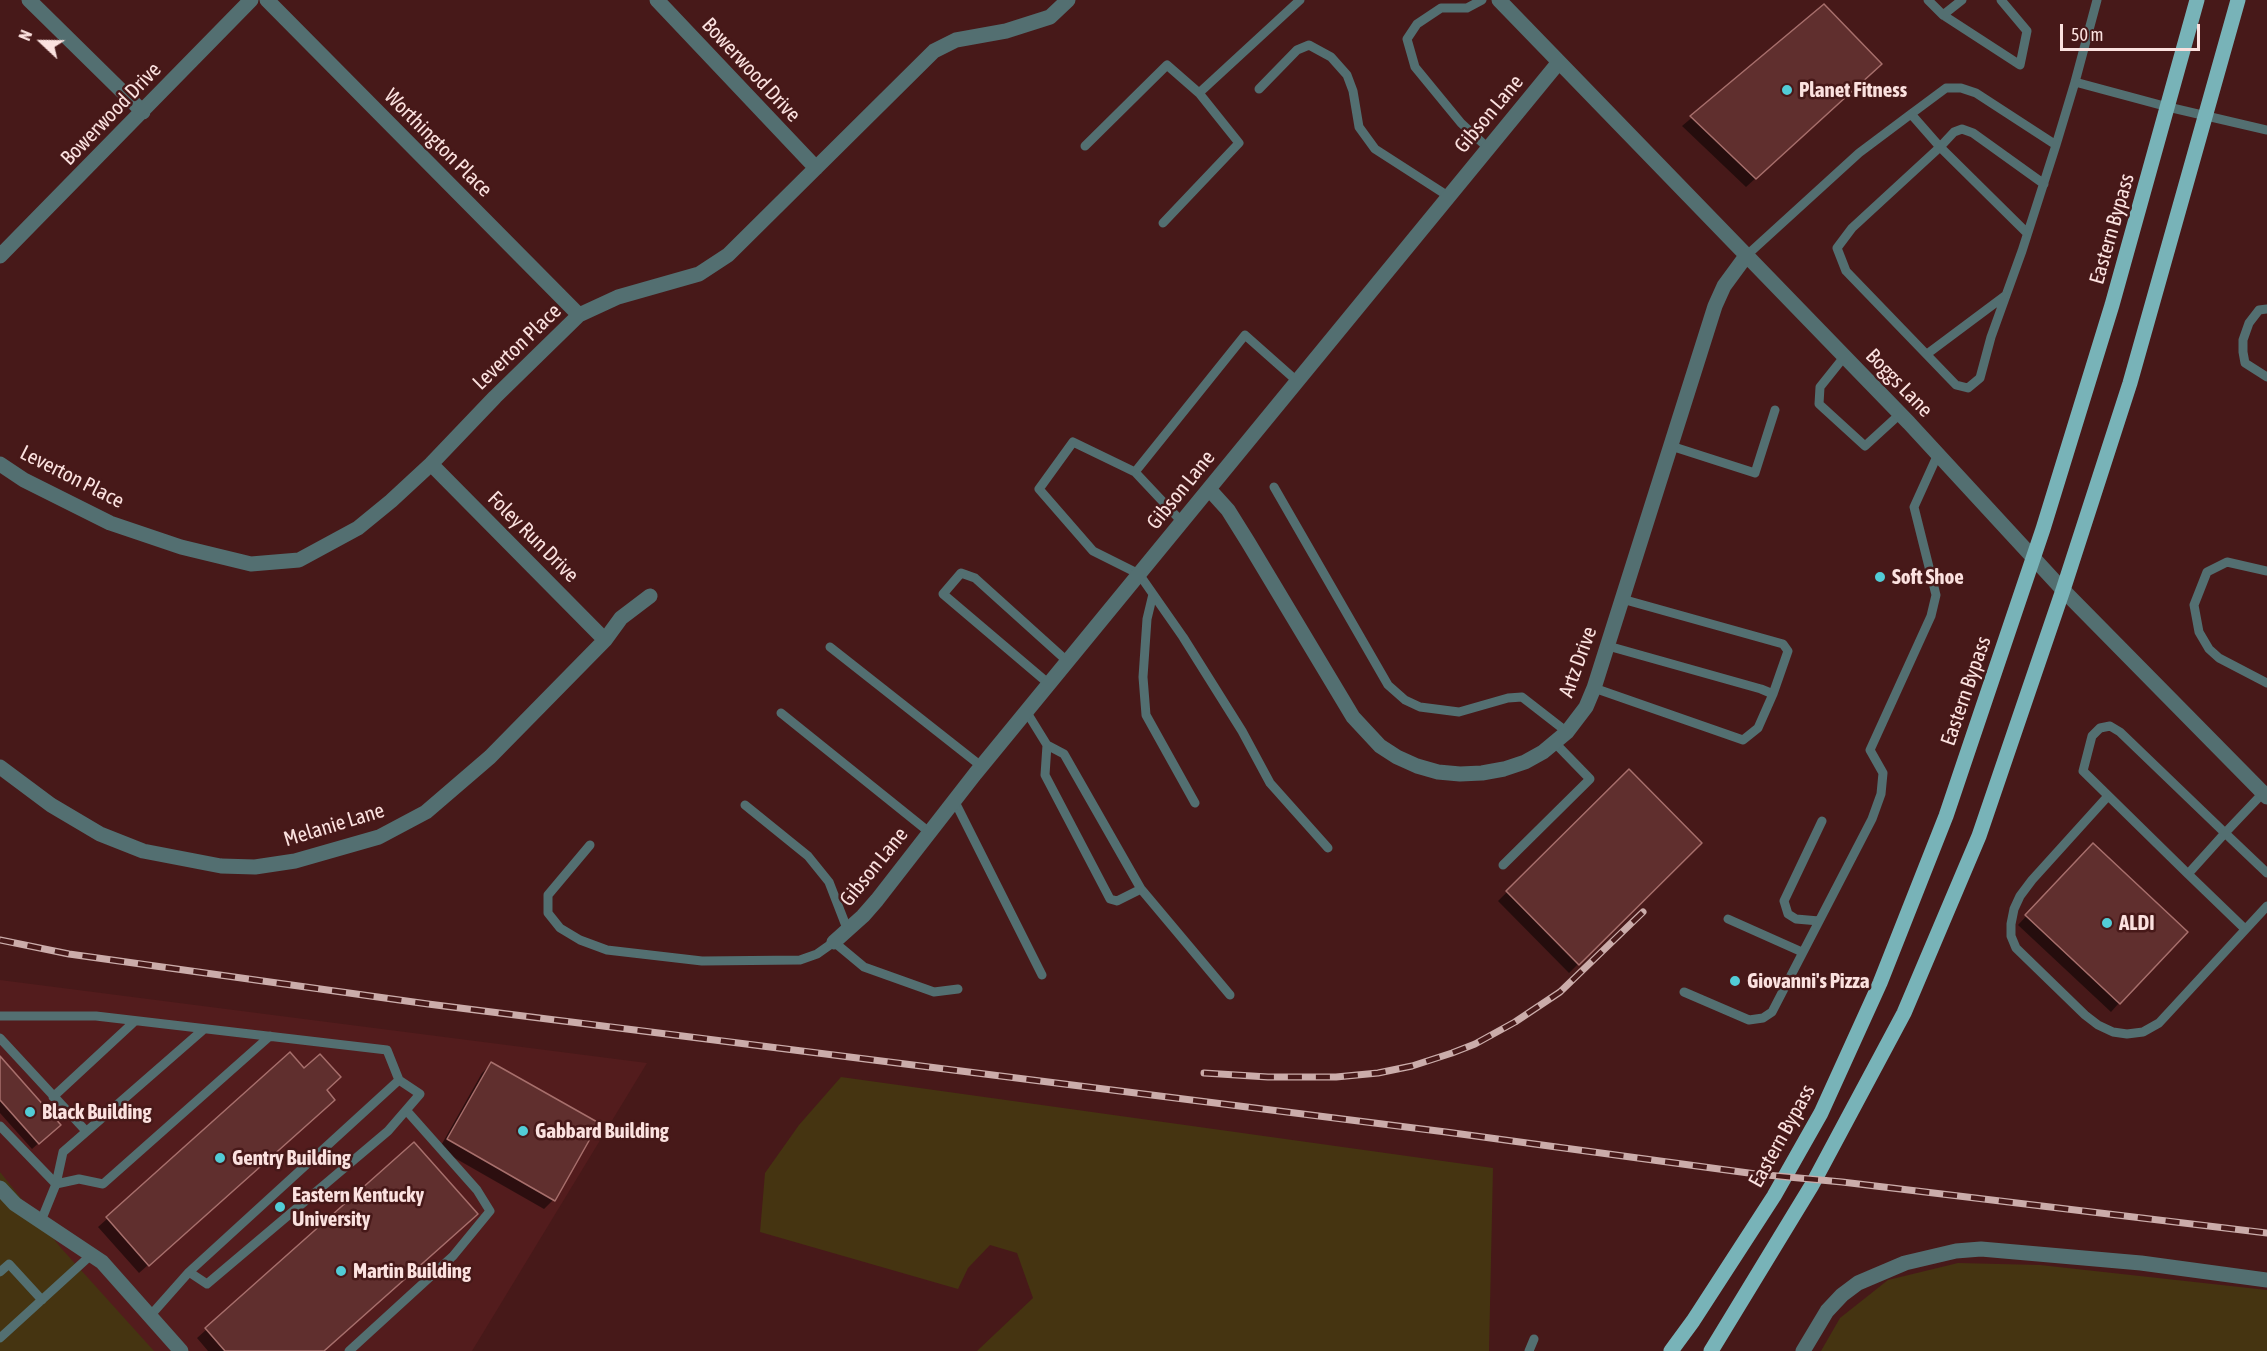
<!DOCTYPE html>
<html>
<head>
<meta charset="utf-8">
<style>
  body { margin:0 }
  #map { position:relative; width:2267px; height:1351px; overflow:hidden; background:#471919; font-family:"Asap Condensed",sans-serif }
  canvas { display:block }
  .north { position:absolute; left:12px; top:12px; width:60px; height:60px; -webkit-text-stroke:4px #471919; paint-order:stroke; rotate:292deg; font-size:16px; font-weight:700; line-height:24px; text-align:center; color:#fbe1df }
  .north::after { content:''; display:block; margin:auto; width:21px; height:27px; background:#fbe1df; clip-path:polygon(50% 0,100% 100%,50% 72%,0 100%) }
  .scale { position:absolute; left:2060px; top:24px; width:140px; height:27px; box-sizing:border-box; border:3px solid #fbe1df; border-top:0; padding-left:8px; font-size:18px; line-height:21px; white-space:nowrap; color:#fbe1df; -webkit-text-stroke:4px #471919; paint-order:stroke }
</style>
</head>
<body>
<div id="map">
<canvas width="2267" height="1351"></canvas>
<div class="north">N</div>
<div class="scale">50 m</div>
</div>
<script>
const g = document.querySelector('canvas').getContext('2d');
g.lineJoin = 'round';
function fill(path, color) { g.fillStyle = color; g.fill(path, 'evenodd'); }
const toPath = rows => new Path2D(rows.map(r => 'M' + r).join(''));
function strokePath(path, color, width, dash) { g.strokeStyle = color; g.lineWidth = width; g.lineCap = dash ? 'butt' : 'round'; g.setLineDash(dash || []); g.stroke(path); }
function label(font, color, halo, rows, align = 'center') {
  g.font = font + ' "Asap Condensed",sans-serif'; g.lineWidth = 5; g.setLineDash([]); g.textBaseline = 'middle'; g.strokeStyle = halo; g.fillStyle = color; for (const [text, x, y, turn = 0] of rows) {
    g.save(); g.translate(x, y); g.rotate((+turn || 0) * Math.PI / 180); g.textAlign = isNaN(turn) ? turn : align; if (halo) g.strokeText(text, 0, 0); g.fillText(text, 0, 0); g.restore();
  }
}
fill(toPath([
  [0,980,647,1063,472,1351,0,1351]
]), '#531c1d');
fill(toPath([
  [841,1077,1493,1168,1489,1351,977,1351,1033,1298,1017,1253,990,1245,968,1268,958,1289,760,1232,765,1173,799,1125],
  [0,1172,61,1248,154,1351,0,1351],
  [1958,1263,2040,1265,2267,1290,2267,1351,1821,1351,1840,1318,1888,1280]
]), '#453411');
fill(toPath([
  [1824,6,1871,73,1746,187,1682,126],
  [1629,771,1700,843,1569,973,1498,901],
  [2084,854,2119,1003,2111,1012,2018,925],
  [290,1055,325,1091,324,1109,139,1273,98,1227],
  [0,1058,52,1131,32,1149,0,1113],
  [491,1064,553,1200,544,1209,439,1149,482,1073],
  [414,1144,323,1351,208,1351,197,1338]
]), '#0007');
const building = toPath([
  [1824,4,1882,64,1756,179,1690,116,1824,4],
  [1629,769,1702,843,1579,965,1506,891,1629,769],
  [2093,843,2188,932,2120,1004,2025,915,2093,843],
  [290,1052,304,1068,320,1054,341,1077,327,1090,335,1100,149,1266,106,1217,290,1052],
  [0,1056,61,1125,39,1144,0,1100,0,1056],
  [491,1062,599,1123,555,1201,447,1139,491,1062],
  [414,1142,478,1214,324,1351,225,1351,205,1328,414,1142]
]);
fill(building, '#602f2e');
strokePath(building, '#a76f6c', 1.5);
strokePath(toPath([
  [1482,0,1467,8,1441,8,1417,24,1407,39,1415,67,1461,123,1488,148],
  [1928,0,1943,15,1962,0],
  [2097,0,2075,82,2168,107,2267,130],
  [1943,15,2020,65,2027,31,2001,0],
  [1259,89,1297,50,1309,45,1331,57,1347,75,1353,91,1359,127,1375,149,1448,196],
  [1085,146,1167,65,1199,93,1300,0],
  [2044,184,1973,133,1962,129,1954,132,1940,147,1911,114,1946,88,1961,88,1976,93,2056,145],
  [1163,223,1239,143,1199,93],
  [2027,233,1940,147,1852,228,1837,248,1846,271,1956,385,1968,388,1980,378,1991,337,2022,251,2056,145,2075,82],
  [1746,256,1859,153,1911,114],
  [2267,309,2259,310,2249,323,2243,340,2243,352,2245,363,2267,377],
  [1927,354,2006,295],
  [1844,357,1820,387,1819,404,1865,446,1900,414],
  [1671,446,1755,473,1775,410],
  [1135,472,1073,442,1039,489,1093,551,1139,574,1183,637,1242,731,1270,783,1328,848],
  [1274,487,1388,685,1405,700,1420,707,1459,712,1508,698,1522,697,1567,732],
  [1182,522,1135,472,1245,335,1298,382],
  [2267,571,2227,562,2207,572,2194,605,2199,632,2209,649,2219,658,2267,683],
  [1153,594,1147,619,1143,677,1146,715,1195,803],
  [1622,599,1783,644,1788,651,1773,694],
  [830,647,981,766],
  [1049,684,943,594,961,573,975,578,1067,661],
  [1594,688,1743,740,1758,728,1773,694,1761,689,1608,646],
  [1026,711,1047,745,1064,754,1141,889,1117,901,1110,899,1045,775,1047,745],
  [781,713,929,832],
  [2265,790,2263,793,2225,833,2188,874,2083,771,2092,736,2100,728,2110,726,2120,732,2225,833,2267,873],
  [2108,796,2032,880,2020,896,2014,909,2011,924,2011,936,2016,948,2085,1015,2098,1025,2113,1032,2127,1034,2143,1032,2159,1023,2267,906],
  [954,800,1042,975],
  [745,805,808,856,829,882,848,931],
  [590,845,548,895,548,913,560,928,580,940,607,950,702,961,800,960,817,954,834,942,864,967,934,992,958,989],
  [1503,865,1590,779,1555,743],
  [2188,874,2245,929],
  [1141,889,1230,995],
  [1728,919,1802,952],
  [1819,921,1796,919,1788,914,1784,901,1822,821],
  [1684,992,1749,1020,1763,1018,1772,1012,1872,819,1881,794,1883,773,1870,750,1931,616,1936,595,1914,507,1938,454],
  [0,1016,96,1016,387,1050,399,1080],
  [204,1029,63,1152,56,1184,79,1179,103,1184,270,1036],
  [0,1038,86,1131],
  [53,1097,135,1021],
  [0,1126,56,1184,41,1221],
  [0,1272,9,1264,42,1300],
  [150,1316,189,1272,399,1080,420,1094,388,1131,207,1284,189,1272],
  [0,1338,91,1255],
  [349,1351,453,1256,490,1211,477,1190,406,1110],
  [1529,1351,1534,1339]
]), '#536f71', 9);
strokePath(toPath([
  [29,0,143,112],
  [267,0,579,315],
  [657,0,816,168],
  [1499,0,1909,423,2063,590,2267,797],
  [0,256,251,0],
  [0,464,24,480,110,523,181,547,251,564,299,560,358,528,391,501,431,464,495,397,579,315,618,297,699,274,728,255,934,51,956,40,1006,31,1050,17,1068,0],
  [431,464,605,640],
  [1209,489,1228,510,1248,542,1353,717,1380,746,1397,757,1417,766,1438,772,1460,774,1482,773,1504,769,1525,762,1543,752,1567,732,1586,707,1594,688,1715,306,1724,286,1746,256],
  [0,767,51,805,100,834,143,851,221,866,255,867,295,861,379,837,426,812,490,757,605,640,621,618,650,596],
  [834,942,863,916,877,900,975,774,1559,62],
  [0,1188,15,1204,102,1262,181,1351],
  [1803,1351,1827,1311,1842,1295,1858,1283,1905,1263,1956,1251,1981,1249,2141,1263,2267,1280]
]), '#536f71', 15);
strokePath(toPath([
  [1671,1351,1693,1321,1774,1196,1821,1113,1880,983,1946,816,2043,529,2112,305,2197,0],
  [1711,1351,1812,1185,1904,1013,1979,836,2063,590,2130,383,2238,0]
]), '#78b3b8', 15);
const rail = toPath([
  [0,940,69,954,428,1004,1446,1132,1756,1174,1842,1182,2267,1233],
  [1204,1073,1268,1077,1336,1077,1378,1073,1412,1066,1452,1053,1475,1044,1515,1022,1560,992,1643,912]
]);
strokePath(rail, '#cbacaa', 7);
strokePath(rail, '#471919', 4.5, [14]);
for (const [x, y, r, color] of [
  [1787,90,6,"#52ccd6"],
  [1880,577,6,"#52ccd6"],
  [2107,923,6,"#52ccd6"],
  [1735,981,6,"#52ccd6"],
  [30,1112,6,"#52ccd6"],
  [523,1131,6,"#52ccd6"],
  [220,1158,6,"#52ccd6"],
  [280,1207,6,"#52ccd6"],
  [341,1271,6,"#52ccd6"]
]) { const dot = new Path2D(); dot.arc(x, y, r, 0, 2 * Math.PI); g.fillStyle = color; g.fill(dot); strokePath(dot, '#471919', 2); }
label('21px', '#fbe1df', '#471919', [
  ["Bowerwood Drive",751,70,47],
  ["Bowerwood Drive",111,114,-46],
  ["Gibson Lane",1489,114,-50],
  ["Worthington Place",438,143,45],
  ["Eastern Bypass",2112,229,-74],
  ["Leverton Place",517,347,-44],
  ["Boggs Lane",1899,383,46],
  ["Leverton Place",72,477,27],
  ["Gibson Lane",1181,490,-51],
  ["Foley Run Drive",533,537,45],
  ["Artz Drive",1578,662,-70],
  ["Eastern Bypass",1966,691,-71],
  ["Melanie Lane",334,825,-17],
  ["Gibson Lane",874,867,-51],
  ["Eastern Bypass",1782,1136,-61]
]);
label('bold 21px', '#fbe1df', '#471919', [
  ["Planet Fitness",1799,90],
  ["Soft Shoe",1892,577],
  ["ALDI",2119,923],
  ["Giovanni's Pizza",1747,981],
  ["Black Building",42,1112],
  ["Gabbard Building",535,1131],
  ["Gentry Building",232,1158],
  ["Eastern Kentucky",292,1195],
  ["University",292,1219],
  ["Martin Building",353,1271]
], 'left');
</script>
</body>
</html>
